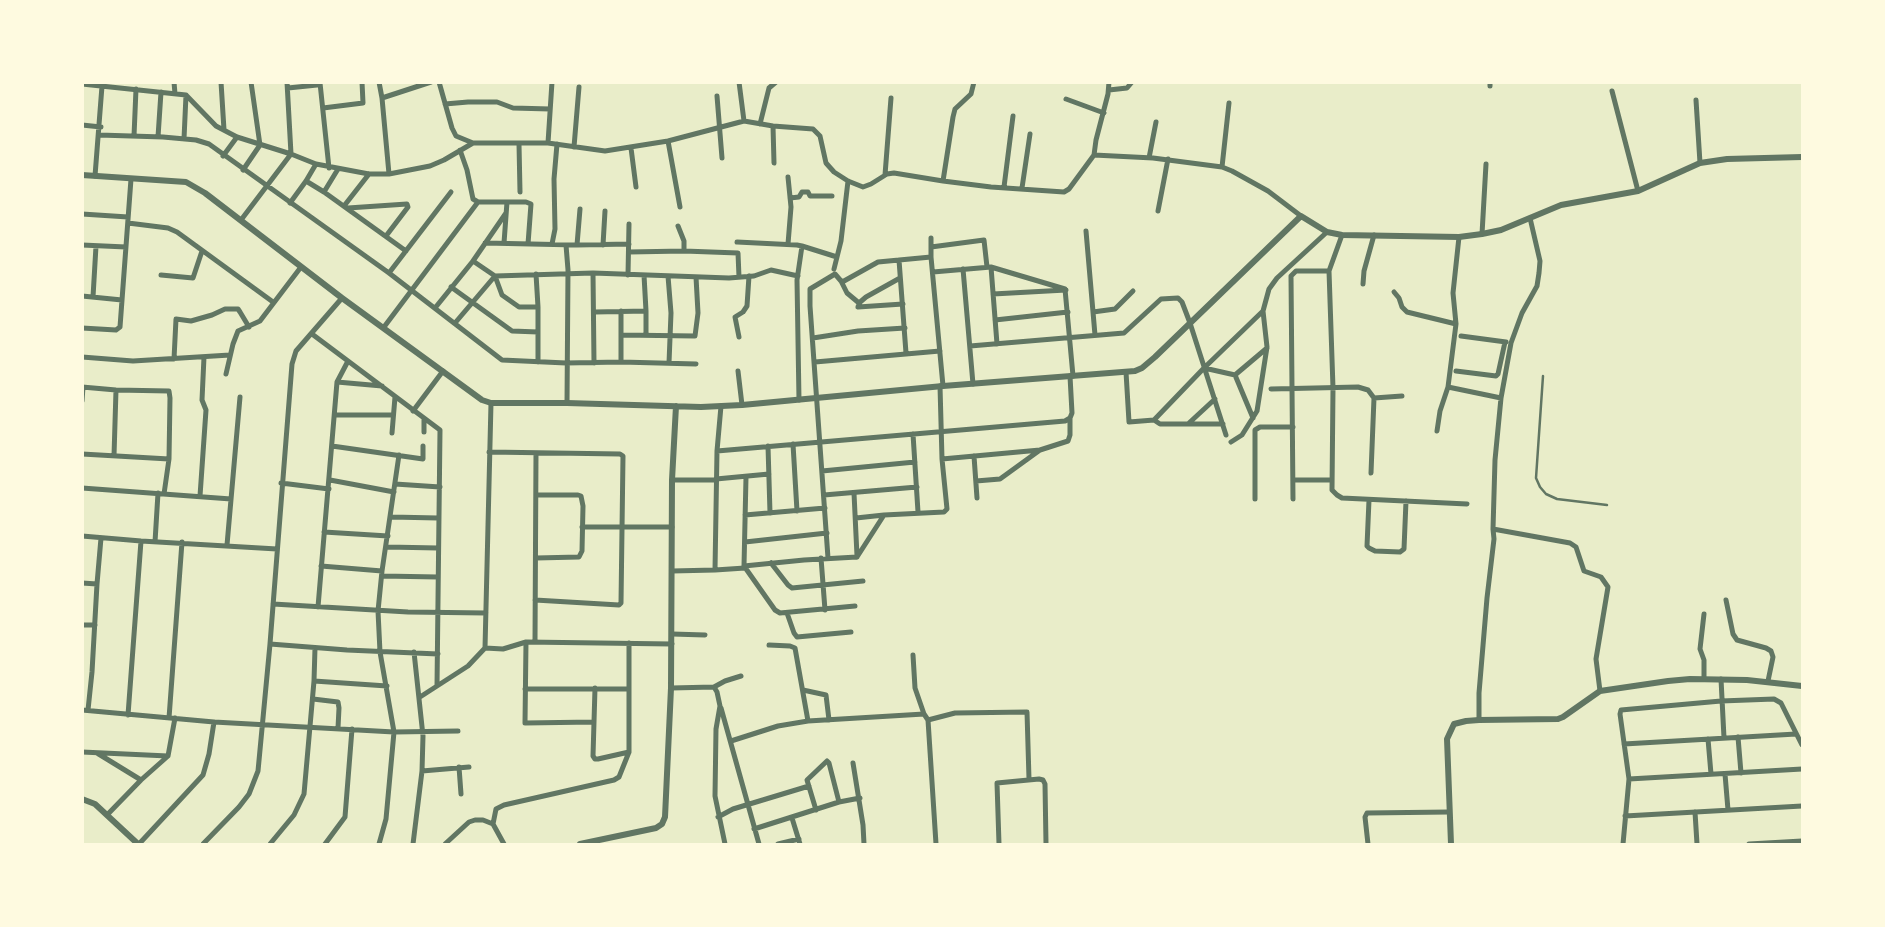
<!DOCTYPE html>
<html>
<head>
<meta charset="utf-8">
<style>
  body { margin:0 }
  #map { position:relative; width:1885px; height:927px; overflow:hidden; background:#e9edc9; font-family:"Playfair Display",serif }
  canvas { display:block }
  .frame { position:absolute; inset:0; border:84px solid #fefae0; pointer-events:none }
</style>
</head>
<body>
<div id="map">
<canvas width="1885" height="927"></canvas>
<div class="frame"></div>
</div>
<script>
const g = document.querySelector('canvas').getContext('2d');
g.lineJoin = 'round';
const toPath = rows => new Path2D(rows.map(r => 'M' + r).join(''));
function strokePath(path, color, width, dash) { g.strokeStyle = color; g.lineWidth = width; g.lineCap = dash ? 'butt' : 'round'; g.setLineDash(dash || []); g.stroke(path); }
strokePath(toPath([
  [1543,376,1536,478,1540,487,1546,494,1557,499,1607,505]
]), '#617663', 2.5);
strokePath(toPath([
  [174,82,175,94],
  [221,82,224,130],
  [379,82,382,98,431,82],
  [439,82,452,128,456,136,473,143],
  [739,82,744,121],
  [320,83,329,168],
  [82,84,186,95,216,126,237,137,291,154,316,164,369,174,389,174,430,166,444,160,473,143,548,143,605,151,668,141,744,121,773,126,813,129,820,136,826,163,834,172,848,181,863,187,871,184,887,174,894,173,943,181,991,187,1064,192,1069,189,1094,155,1153,158,1222,167,1232,171,1268,191,1301,216],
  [1490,86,1490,82],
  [288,88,317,85,320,82],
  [1109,90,1127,88,1132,82],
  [1612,91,1638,191],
  [717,96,722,158],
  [382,98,389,174],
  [1066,99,1104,113],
  [1696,100,1700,163],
  [445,104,468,102,497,102,513,108,550,109],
  [323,108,363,103,362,82],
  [760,124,769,88,776,82],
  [82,125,101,127],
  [773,126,774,163],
  [99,135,163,137,196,140,209,144,389,273,502,360,566,363,621,362,696,364],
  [134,136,136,89],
  [158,137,161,92],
  [184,139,186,95],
  [668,141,680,207],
  [548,143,552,82],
  [519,144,520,192],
  [574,147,579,87],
  [631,148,636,187],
  [460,150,467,170,473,199,478,202,526,202,531,204,528,244],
  [1094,155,1096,140,1108,94,1109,82],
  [223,156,237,137],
  [1149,158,1156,122],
  [1222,167,1229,103],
  [243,170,260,145,251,82],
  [885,175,891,98],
  [95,176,102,86],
  [788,177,791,207,788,244],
  [306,181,324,192,406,251],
  [943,181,953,117,955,109,971,94,974,82],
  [1004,187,1013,116],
  [1022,188,1030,134],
  [324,192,338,169],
  [790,198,799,197,802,192,808,192,810,196,832,196],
  [290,203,306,181,316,164],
  [344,206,369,174],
  [348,208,407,204,408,207,386,236],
  [1158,211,1168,159],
  [82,214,128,217],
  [241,220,291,154,287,82],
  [128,223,168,228,177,232,273,302],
  [678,226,684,241,684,251,738,253,739,277],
  [1086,231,1095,335],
  [1482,234,1486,164],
  [1342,235,1329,271,1333,388,1332,490,1337,495,1342,498,1467,504],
  [931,238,931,257,943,386],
  [737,242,797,245,802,246,797,280,799,400],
  [485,243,577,245,629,244],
  [504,243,507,202],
  [552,244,555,229,554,179,557,144],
  [82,245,126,247],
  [566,245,568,270,567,403],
  [577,245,580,209],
  [603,245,605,211],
  [802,246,837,257],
  [931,247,984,240,987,267],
  [629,252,684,251],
  [899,260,906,353],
  [473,261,495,276,502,295,519,307,538,307],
  [991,267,997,344],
  [834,269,841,241,848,181],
  [963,269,973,384],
  [933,272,991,267,1065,289,1073,376],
  [389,273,451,192],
  [593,273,594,363],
  [536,274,538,307,538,362],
  [161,275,193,278,202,251],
  [628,275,629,224],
  [644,275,646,311,646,335],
  [668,276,671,313,669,363],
  [841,281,847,293,859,303],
  [1363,284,1364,271,1374,235],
  [451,287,512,331,538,332],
  [1394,292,1399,298,1402,307,1407,312,1456,324],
  [993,294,1066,290],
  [82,296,122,300],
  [93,297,96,246],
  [858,307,859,303,866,297,900,278],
  [858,307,903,304],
  [435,308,473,261,506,213],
  [595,312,646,311],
  [1093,312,1115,309,1133,291],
  [995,320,1068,312],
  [455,323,495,276,593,273,729,278,754,276,771,270,798,276],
  [384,327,478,202],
  [82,328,116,330,120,327,131,179],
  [312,334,440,430,437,686],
  [621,335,695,336,698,313,696,277],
  [1461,336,1506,342],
  [739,337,735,317,743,312,747,306,749,276],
  [813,338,858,331,905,328],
  [970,346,1124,333,1161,299,1178,298,1182,302,1190,323,1226,435],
  [82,357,133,361,230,355],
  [174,359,176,319,191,321,212,315,225,309,238,309,240,312,249,327],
  [621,362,621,311],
  [815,362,940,351],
  [1204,368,1235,375],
  [738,371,742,405],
  [1456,371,1496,376,1498,374,1505,342],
  [1126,372,1129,422,1154,420,1204,368,1263,311],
  [226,374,233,344,238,331,260,321,301,267],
  [337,382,382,386],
  [82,387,116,390,169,391,170,398,169,459,164,494],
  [1448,387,1501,398],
  [1271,389,1358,387,1368,390,1374,398,1371,473],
  [1374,398,1402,396],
  [82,401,83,387],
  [413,411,443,371],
  [335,415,392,415],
  [1253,418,1235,375,1267,348],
  [1154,420,1160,424,1223,424],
  [1189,423,1215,399],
  [1437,431,1440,411,1448,387,1456,324,1453,293,1459,237],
  [424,432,424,419],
  [392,433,395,397],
  [913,434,918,512],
  [1231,442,1242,435,1257,411,1267,347,1263,311,1269,289,1277,278,1327,232],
  [793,444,797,511],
  [332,446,423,459,423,446],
  [768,446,770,513],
  [717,451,1065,421,1070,418,1072,413,1070,376],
  [489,452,620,454,623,456,621,603,619,605,535,600],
  [82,454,169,459],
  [114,456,116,390],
  [974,456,977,498],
  [942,459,1040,450],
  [822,471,915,462],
  [716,479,769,474],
  [330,480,394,492],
  [672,480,716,480],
  [1293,480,1331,480],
  [976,481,1000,479,1040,450,1068,441,1070,435,1070,418],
  [281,483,329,489],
  [395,484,440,487],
  [82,488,231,499],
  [854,493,857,556],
  [536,495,578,495,581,496,583,506,582,551,579,557,536,558],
  [824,495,917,487],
  [200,496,206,410,202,400,204,357],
  [1255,499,1255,430,1260,427,1293,427],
  [1293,499,1291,276,1296,271,1329,271],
  [1369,500,1367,546,1369,548,1375,551,1400,552,1404,549,1406,501],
  [745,515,825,508],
  [391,517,438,518],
  [856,518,884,515],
  [582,527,672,527],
  [1493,529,1570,543,1576,547,1584,571,1601,577,1608,587,1596,659,1600,691],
  [324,532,388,536],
  [82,536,141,541,277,549],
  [155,542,158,493],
  [745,542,827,533],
  [227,545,240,397],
  [387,547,438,548],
  [857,557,884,515,944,512,947,509,942,459,940,386],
  [821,558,825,610],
  [828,558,810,306,810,289,835,274,841,281,844,281,878,262,931,257],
  [771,563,788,585,792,588,863,581],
  [321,566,382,571],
  [744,566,775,610,780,613,855,606],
  [744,566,804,560,857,557],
  [744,566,746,477],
  [715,570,745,568],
  [672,571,715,570,717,451,721,406],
  [382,576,438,577],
  [82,583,97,584],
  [1726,600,1733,634,1737,640,1766,648,1771,651,1773,657,1768,681],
  [273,604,408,612,486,613],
  [318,607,337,382,348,361],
  [787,613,794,633,797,637,851,632],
  [82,625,95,625],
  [672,634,705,635],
  [526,642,525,723,594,722],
  [535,642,536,453],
  [270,644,347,650,438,654],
  [769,645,790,646,795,648,808,721],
  [485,648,491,403],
  [485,648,503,649,526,642,672,644],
  [913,655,915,688,924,714],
  [1704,679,1704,660,1700,649,1704,614],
  [1721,679,1724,738],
  [314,681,387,686],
  [714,687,725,681,741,676],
  [595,688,593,756,595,759,598,759,629,752],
  [671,688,714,687,717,692,720,706,716,729,715,796,725,844],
  [525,689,629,689],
  [803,690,826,695,829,720],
  [420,697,468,666,485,648],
  [313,699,338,702,339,708,338,728],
  [721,708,759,844],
  [82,710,214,722,394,732,458,731],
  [88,710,92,672,97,584,101,538],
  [128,715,141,541],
  [169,718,182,542],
  [928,720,955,713,1027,712,1029,779],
  [928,720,936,844],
  [1479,720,1479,693,1487,598,1494,539,1493,529,1495,460,1501,398,1511,343,1522,313,1537,286,1539,273,1540,261,1530,218],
  [1738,737,1741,773],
  [1708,739,1711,774],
  [731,741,778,726,808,721,924,714,928,720],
  [1624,744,1796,734],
  [82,752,168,756],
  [97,753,141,780],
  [853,763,863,825,864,844],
  [459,767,461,794],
  [422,771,469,767],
  [1725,774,1728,810],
  [1629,779,1802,769],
  [816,810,807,780,827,761,829,763,839,802],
  [1695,812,1697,844],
  [107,815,141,780,168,756,175,718],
  [1625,816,1802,806],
  [718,817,733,809,809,786],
  [792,818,800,844],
  [493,824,496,809,504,805,614,780,619,777,629,752,629,643],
  [754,829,839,802,860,798],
  [139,844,203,775,209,754,214,722],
  [203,844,239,807,249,794,258,771,270,644,292,364,296,351,342,298],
  [270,844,294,815,304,794,314,681,315,648],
  [325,844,345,817,352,729],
  [379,844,386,819,394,732,380,652,378,611,382,571,399,455],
  [413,844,422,771,423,736,414,652],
  [445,844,469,822,475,820,483,820,493,824,504,844],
  [778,844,799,839],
  [999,844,997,783,1039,779,1043,780,1045,784,1046,844],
  [1368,844,1365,817,1367,813,1449,812],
  [1623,844,1629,779,1620,714,1621,710,1721,701,1774,699,1781,703,1802,745],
  [1749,844,1802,841]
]), '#617663', 5);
strokePath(toPath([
  [82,175,186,182,205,193,342,298,482,400,491,403,567,403,701,407,742,405,943,386,1135,371,1142,368,1155,357,1301,216,1327,232,1342,235,1459,237,1482,234,1501,230,1561,205,1638,191,1700,163,1727,159,1802,157],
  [82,799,95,804,138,844],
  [580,844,656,828,662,824,665,817,671,688,672,480,676,406],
  [1451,844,1447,739,1454,724,1466,721,1479,720,1558,719,1563,717,1600,691,1668,681,1690,679,1747,680,1802,686]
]), '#617663', 6);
</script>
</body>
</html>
